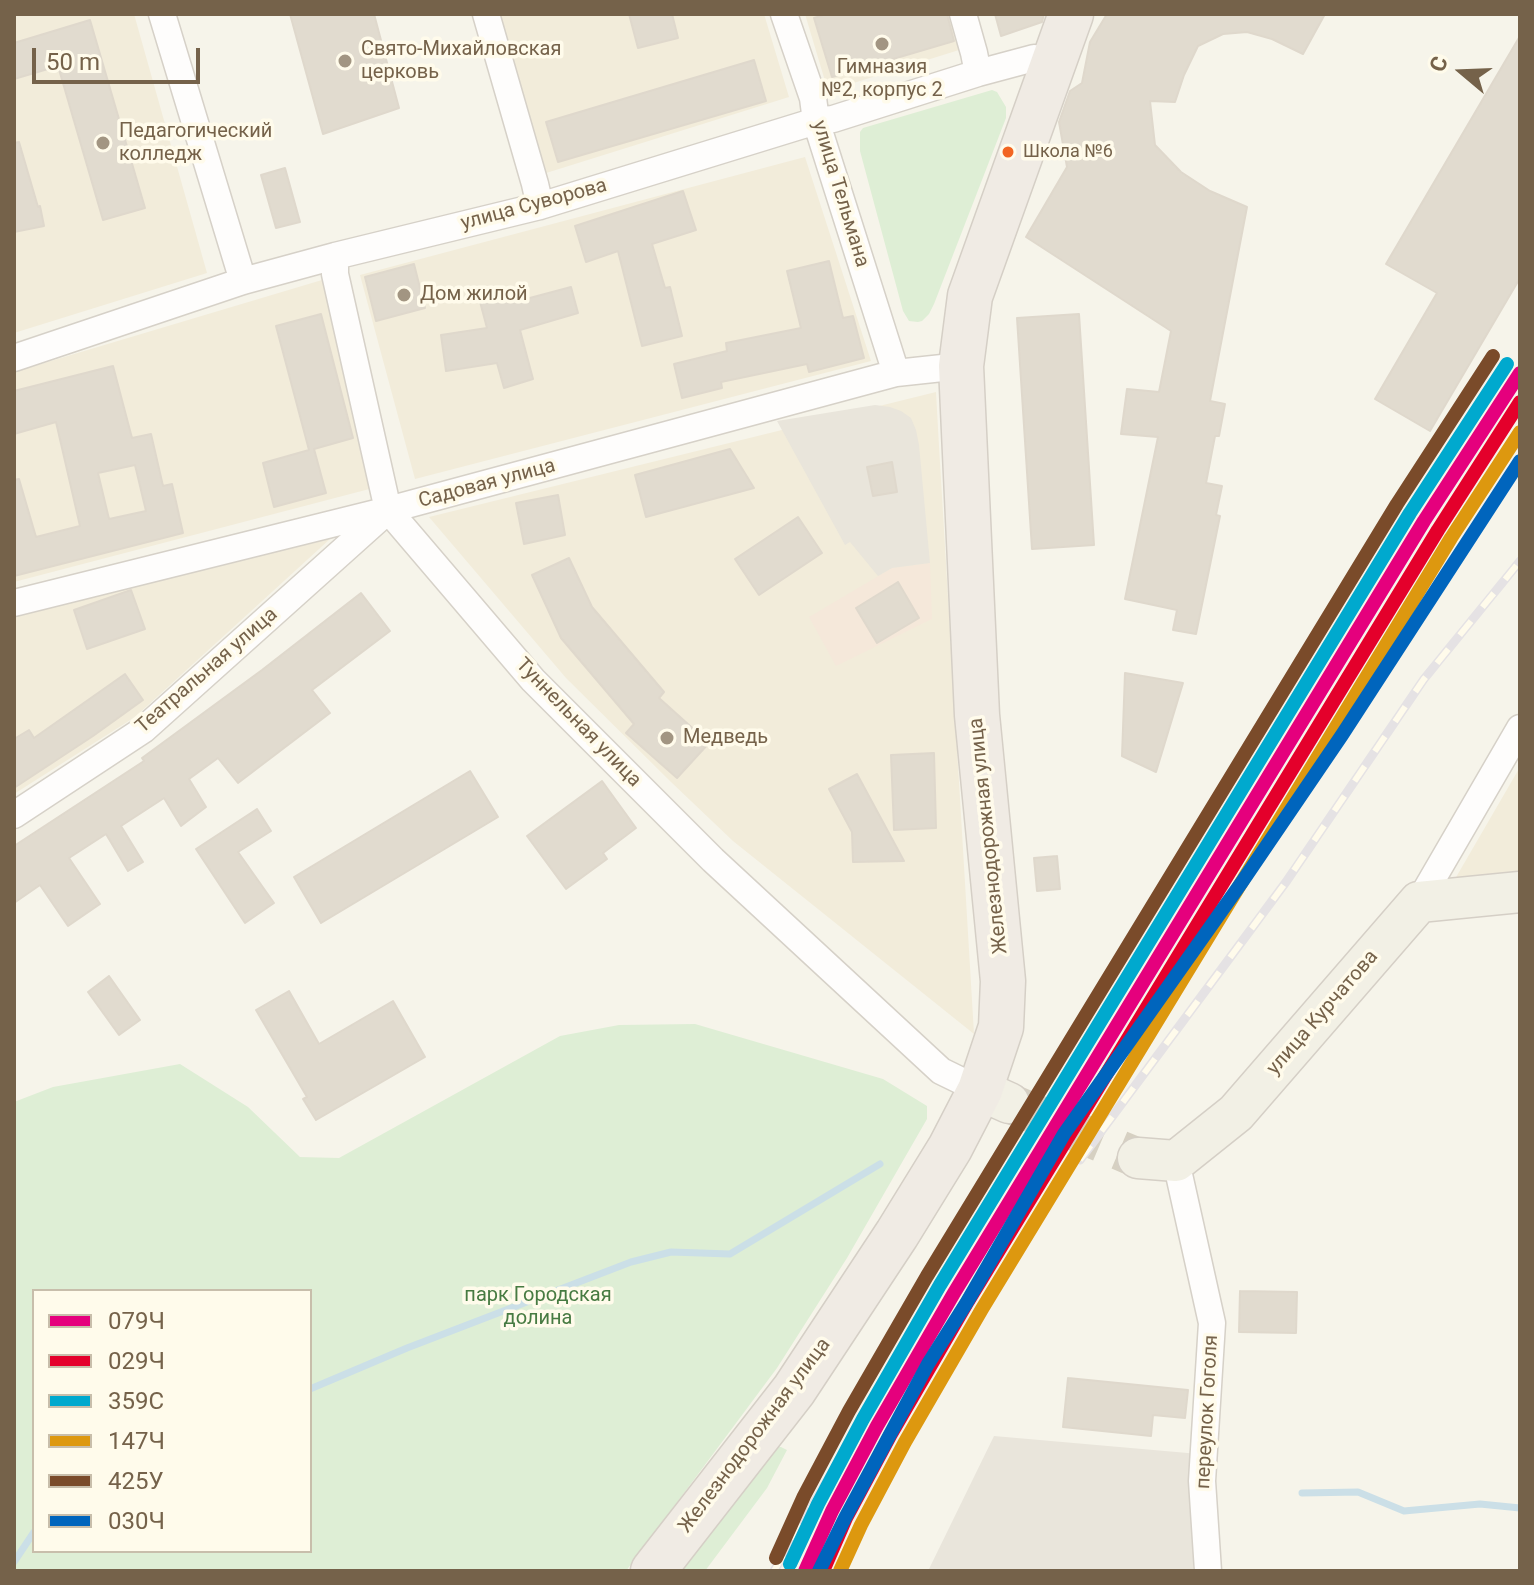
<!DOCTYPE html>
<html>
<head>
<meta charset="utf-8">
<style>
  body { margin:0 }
  #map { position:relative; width:1534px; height:1585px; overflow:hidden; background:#f6f4ea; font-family:Roboto,sans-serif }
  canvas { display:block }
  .frame { position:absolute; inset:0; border:16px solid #75624a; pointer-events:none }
  .legend { position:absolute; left:32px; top:1289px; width:280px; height:264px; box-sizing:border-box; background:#fffbeb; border:2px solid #c8beab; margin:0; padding:10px 14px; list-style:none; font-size:24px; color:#75624a }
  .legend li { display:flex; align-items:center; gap:16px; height:40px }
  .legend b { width:40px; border:2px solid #c8beab }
  .north { position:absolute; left:1422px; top:32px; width:80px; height:80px; -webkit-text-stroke:6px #fffbeb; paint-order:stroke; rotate:289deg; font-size:22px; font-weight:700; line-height:32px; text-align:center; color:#75624a }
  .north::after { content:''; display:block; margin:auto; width:28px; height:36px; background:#75624a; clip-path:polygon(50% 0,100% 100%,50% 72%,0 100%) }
  .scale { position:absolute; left:32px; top:48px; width:168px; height:36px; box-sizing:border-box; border:4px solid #75624a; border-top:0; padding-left:10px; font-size:24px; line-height:28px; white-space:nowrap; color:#75624a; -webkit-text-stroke:6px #fffbeb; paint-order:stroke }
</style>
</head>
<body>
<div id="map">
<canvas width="1534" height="1585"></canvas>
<div class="frame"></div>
<ul class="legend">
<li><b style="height:10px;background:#e5007d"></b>079Ч</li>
<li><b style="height:10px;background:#e4002b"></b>029Ч</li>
<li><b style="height:10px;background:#00a9ce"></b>359С</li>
<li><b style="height:10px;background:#dd980f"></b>147Ч</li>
<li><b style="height:10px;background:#7a4b2a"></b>425У</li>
<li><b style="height:10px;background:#0065bd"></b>030Ч</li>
</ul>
<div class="north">С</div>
<div class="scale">50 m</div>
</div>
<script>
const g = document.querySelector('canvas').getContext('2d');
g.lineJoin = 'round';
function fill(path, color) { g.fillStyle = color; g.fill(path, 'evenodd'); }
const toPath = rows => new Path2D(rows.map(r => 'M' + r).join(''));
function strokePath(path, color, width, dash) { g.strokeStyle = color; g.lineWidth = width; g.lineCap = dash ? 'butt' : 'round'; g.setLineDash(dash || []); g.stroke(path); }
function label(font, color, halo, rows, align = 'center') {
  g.font = font + ' Roboto,sans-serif'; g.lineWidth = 7; g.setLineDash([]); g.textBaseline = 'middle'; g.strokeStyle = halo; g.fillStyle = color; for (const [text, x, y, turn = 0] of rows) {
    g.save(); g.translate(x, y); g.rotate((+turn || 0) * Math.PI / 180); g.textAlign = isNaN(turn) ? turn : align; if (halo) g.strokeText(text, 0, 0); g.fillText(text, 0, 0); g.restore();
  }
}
fill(toPath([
  [14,14,134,14,207,273,14,333],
  [497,14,764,14,789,97,543,174],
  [805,14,949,14,959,50,828,91],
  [805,157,871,361,415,479,360,275],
  [322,280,377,487,14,582,14,372],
  [936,392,939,446,974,1034,733,841,671,782,566,678,429,517],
  [330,539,135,717,14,794,14,615],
  [1520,767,1520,873,1455,879]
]), '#f2ecda');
fill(toPath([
  [930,563,932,619,836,666,809,617,892,568]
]), '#f5e8da');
fill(toPath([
  [875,405,890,407,901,411,911,418,916,430,919,445,930,563,892,568,878,576,850,542,845,545,777,421],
  [994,1436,1199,1454,1193,1571,928,1571]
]), '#e9e5db');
fill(toPath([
  [992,90,997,92,1006,107,1006,118,934,304,929,314,922,321,918,322,909,321,903,311,860,151,860,132,863,128],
  [695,1024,883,1079,927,1106,927,1119,847,1258,777,1368,626,1571,14,1571,14,1102,53,1087,180,1064,248,1107,300,1157,339,1158,560,1036,619,1025],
  [34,1291,310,1291,310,1551,34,1551],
  [769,1447,781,1447,787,1450,767,1488,705,1571,672,1571]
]), '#deeed5');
strokePath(toPath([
  [310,1389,407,1348,631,1262,671,1252,730,1254,880,1164],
  [1302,1493,1358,1492,1404,1511,1480,1504,1520,1508],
  [14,1562,34,1532]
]), '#cbdfe7', 7);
const building = toPath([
  [290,14,374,14,399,108,323,134,290,14],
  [629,14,672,14,678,38,638,48,629,14],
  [827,14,947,14,954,41,832,77,814,18,827,14],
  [995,14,1044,14,1042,22,1001,36,995,14],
  [1107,14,1325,14,1303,54,1272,39,1247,32,1223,34,1198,46,1184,75,1175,102,1150,101,1155,145,1181,172,1210,191,1247,207,1210,401,1225,404,1219,436,1215,436,1206,483,1222,486,1216,515,1220,516,1196,634,1173,630,1177,610,1125,599,1158,437,1121,434,1127,389,1159,392,1171,331,1026,237,1067,167,1059,122,1070,91,1082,83,1090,42,1107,14],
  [90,20,145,208,103,220,58,66,14,79,14,43,90,20],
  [1520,36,1520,278,1430,431,1375,399,1437,293,1386,264,1520,36],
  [754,60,766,101,558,162,546,122,754,60],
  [19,142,38,207,40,206,44,226,14,232,14,143,19,142],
  [285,168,300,222,276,228,261,175,285,168],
  [683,191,696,230,652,244,665,288,670,287,682,336,642,346,618,251,586,262,575,226,683,191],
  [829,261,843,318,853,316,864,358,809,372,807,364,721,382,722,388,682,398,674,364,727,351,726,343,801,328,787,271,829,261],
  [414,264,425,308,376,321,365,277,414,264],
  [522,286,526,299,571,287,578,313,520,330,533,379,504,388,497,363,446,371,441,335,487,328,479,298,522,286],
  [321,314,353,438,314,449,326,493,274,507,263,463,309,450,276,326,321,314],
  [1079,314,1094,545,1032,549,1017,318,1079,314],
  [113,366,132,438,151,434,163,486,172,484,183,533,14,576,14,480,19,479,36,537,80,526,56,422,14,434,14,391,113,366],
  [135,465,146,511,109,519,98,473,135,465],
  [730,449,754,488,646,517,635,475,730,449],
  [892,462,897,492,873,496,867,467,892,462],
  [558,495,565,535,524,544,516,503,558,495],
  [798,517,822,553,759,595,735,559,798,517],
  [569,558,592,607,664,692,659,698,709,743,677,778,626,733,634,724,561,638,532,575,569,558],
  [898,582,919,618,877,643,856,608,898,582],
  [131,590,145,629,87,649,74,610,131,590],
  [361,593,390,631,312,690,330,713,238,783,218,758,189,779,206,807,181,826,164,798,121,826,143,862,128,871,106,834,69,858,100,904,68,926,40,885,14,903,14,846,144,761,142,758,262,670,361,593],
  [1125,673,1183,683,1156,772,1122,756,1125,673],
  [125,674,143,700,93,736,14,788,14,739,29,730,34,738,125,674],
  [934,753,936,828,894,830,891,755,934,753],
  [470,771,498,817,321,923,294,877,470,771],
  [857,774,904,861,853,862,852,832,829,789,857,774],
  [602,781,636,828,603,853,607,859,566,889,527,836,602,781],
  [257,809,271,831,238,852,274,903,245,923,196,849,257,809],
  [1057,856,1060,889,1037,891,1034,858,1057,856],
  [109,976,140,1020,119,1035,88,992,109,976],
  [289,991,319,1044,393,1001,425,1057,316,1120,303,1099,307,1097,256,1010,289,991],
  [1240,1291,1297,1292,1296,1333,1239,1332,1240,1291],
  [1068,1378,1188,1390,1185,1418,1153,1415,1151,1436,1063,1427,1068,1378]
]);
fill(building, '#e1dbcf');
strokePath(building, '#dfd8cc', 2);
strokePath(toPath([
  [1009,1103,1138,1158]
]), '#d6d0c2', 40, [40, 20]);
const street = toPath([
  [162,14,243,281],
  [486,14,535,184,540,206],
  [784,14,813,98,816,121,896,373],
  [963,14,974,53,978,73],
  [335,256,335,274,388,510,533,680,713,860,941,1071,980,1090],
  [14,358,243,281,335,256,540,206,816,121,833,119,978,73,1034,58,1054,62],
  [14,603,388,510,896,373,961,366],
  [14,815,143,730,385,513],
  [1419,902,1520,728],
  [1176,1161,1212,1323,1202,1481,1208,1571]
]);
const primary = toPath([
  [980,1090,1009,1103],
  [1138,1158,1176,1161,1236,1113,1419,902,1520,892]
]);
const highway = toPath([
  [653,1571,794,1390,897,1234,950,1148,980,1090,1001,1027,1003,981,977,715,961,366,970,296,1071,14]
]);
strokePath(street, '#d6d1c8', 29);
strokePath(primary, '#d5cfc6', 43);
strokePath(highway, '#d5cfc6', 47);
strokePath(street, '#fefdfc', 26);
strokePath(primary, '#f2f0e5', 40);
strokePath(highway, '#f0ebe4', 44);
const rail = toPath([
  [1080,1160,1286,882,1424,679,1520,561],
  [774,1571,966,1244,1358,595]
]);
strokePath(rail, '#e5e2e4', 9);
strokePath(rail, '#fffbeb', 6, [18]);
strokePath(toPath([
  [805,1571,832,1511,877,1426,954,1293,1424,521,1520,373]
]), '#e5007d', 14);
strokePath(toPath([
  [823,1571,846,1518,891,1434,968,1301,1438,530,1520,402]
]), '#e4002b', 14);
strokePath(toPath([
  [790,1564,818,1504,863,1419,940,1285,1410,513,1507,364]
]), '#00a9ce', 14);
strokePath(toPath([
  [840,1571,861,1525,905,1442,982,1309,1451,538,1520,432]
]), '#dd980f', 14);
strokePath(toPath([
  [776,1558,804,1496,849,1411,927,1276,1397,504,1493,356]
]), '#7a4b2a', 14);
strokePath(toPath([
  [819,1571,845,1518,928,1364,967,1302,1064,1134,1242,882,1342,735,1520,461]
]), '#0065bd', 14);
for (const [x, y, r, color] of [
  [882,44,8,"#a29582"],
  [345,61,8,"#a29582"],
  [103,143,8,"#a29582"],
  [1008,152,7,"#f26522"],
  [404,295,8,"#a29582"],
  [667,738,8,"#a29582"]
]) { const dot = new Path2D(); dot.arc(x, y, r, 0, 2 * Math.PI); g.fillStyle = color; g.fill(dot); strokePath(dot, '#fffbeb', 3); }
label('18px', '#75624a', '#fffbeb', [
  ["Школа №6",1023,152]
], 'left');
label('20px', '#75624a', '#fffbeb', [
  ["Свято-Михайловская",361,50],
  ["церковь",361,73],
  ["Гимназия",882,68,"center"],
  ["№2, корпус 2",882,91,"center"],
  ["Педагогический",119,132],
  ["колледж",119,155],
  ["Дом жилой",420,295],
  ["Медведь",683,738]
], 'left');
label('20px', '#75624a', '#fffbeb', [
  ["улица Тельмана",840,194,73],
  ["улица Суворова",534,205,-15],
  ["Садовая улица",487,484,-15],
  ["Театральная улица",207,671,-41],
  ["Туннельная улица",578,723,46],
  ["Железнодорожная улица",989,836,-96],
  ["улица Курчатова",1323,1013,-49],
  ["переулок Гоголя",1208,1412,-87],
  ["Железнодорожная улица",755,1436,-53]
]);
label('20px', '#477b42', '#fffbeb', [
  ["парк Городская",538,1296],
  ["долина",538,1319]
]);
</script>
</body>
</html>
